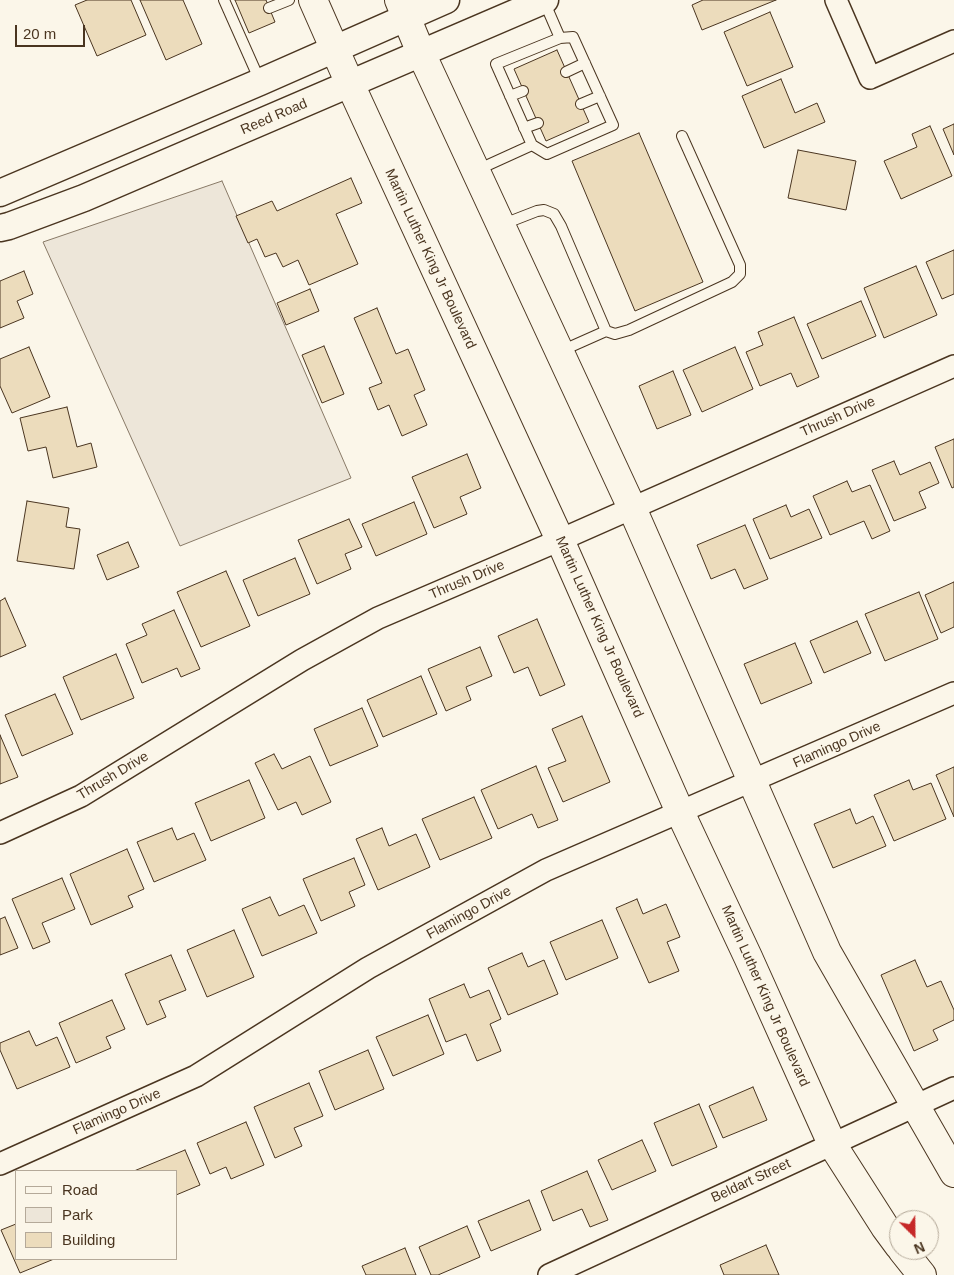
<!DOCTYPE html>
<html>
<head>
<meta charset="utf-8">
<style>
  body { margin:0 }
  #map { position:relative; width:954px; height:1275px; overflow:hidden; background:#fbf6e9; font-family:Helvetica,sans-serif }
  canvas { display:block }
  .legend { position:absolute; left:15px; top:1170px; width:162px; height:90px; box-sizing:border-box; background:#fbf6e9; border:1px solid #b4a999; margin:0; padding:6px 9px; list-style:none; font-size:15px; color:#4a3520 }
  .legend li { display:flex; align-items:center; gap:10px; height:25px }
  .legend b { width:25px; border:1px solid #b4a999 }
  .north { position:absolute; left:889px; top:1210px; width:50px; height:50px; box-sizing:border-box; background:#fbf6e9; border:1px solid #b4a999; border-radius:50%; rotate:157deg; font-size:14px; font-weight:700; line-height:20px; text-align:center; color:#4a3520 }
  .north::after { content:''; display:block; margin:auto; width:18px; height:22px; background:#c62828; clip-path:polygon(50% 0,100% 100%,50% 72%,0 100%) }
  .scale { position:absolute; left:15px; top:25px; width:70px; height:22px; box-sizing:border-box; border:2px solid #4a3520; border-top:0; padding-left:6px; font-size:15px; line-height:18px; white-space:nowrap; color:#4a3520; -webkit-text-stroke:4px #fbf6e9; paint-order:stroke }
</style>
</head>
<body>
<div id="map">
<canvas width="954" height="1275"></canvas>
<ul class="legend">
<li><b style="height:6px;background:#fbf6e9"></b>Road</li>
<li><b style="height:14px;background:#ede6d9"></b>Park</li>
<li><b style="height:14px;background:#ecdcbc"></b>Building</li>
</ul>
<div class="north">N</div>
<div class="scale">20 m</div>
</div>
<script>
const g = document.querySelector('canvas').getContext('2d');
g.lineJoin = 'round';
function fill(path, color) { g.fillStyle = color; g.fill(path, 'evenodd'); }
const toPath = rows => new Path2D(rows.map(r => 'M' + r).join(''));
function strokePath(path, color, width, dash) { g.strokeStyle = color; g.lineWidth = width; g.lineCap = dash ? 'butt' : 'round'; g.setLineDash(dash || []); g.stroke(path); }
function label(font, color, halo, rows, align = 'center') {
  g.font = font + ' Helvetica,sans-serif'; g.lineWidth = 4; g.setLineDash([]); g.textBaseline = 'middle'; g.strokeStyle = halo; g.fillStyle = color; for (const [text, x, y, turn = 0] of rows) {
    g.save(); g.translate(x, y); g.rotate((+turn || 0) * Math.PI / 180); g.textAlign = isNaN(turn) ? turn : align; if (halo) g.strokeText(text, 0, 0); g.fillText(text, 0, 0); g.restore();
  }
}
const green = toPath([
  [222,181,351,478,180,546,43,242,222,181]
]);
fill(green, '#ede6d9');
strokePath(green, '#887966', 1);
const building = toPath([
  [87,0,131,0,146,35,97,56,75,5,87,0],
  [140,0,183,0,202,44,166,60,140,0],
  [235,0,266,0,275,22,249,33,235,0],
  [776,0,702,30,692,5,703,0,776,0],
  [770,12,793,67,747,86,724,32,770,12],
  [557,50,589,122,546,141,514,69,557,50],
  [781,79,795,113,817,103,825,122,764,148,742,96,781,79],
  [954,124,954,155,943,129,954,124],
  [930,126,952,176,901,199,884,161,917,147,912,134,930,126],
  [639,133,703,282,635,311,572,161,639,133],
  [798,150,856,161,846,210,788,198,798,150],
  [351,178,362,203,336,214,358,264,309,285,298,260,283,267,276,253,265,257,257,239,248,243,236,216,272,201,277,211,351,178],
  [954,250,954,294,942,299,926,262,954,250],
  [916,266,937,315,884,338,864,288,916,266],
  [24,271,33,294,17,301,24,318,0,328,0,281,24,271],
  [310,289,319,311,286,325,277,303,310,289],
  [861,301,876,336,822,359,807,324,861,301],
  [377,308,396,354,408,349,425,390,414,395,427,425,402,436,389,405,378,410,369,388,382,383,354,318,377,308],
  [794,317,819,377,797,387,791,373,760,386,746,352,763,345,758,332,794,317],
  [324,346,344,394,322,403,302,355,324,346],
  [29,347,50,397,12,413,0,386,0,359,29,347],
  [735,347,753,389,702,412,683,370,735,347],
  [673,371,691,415,657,429,639,386,673,371],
  [67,407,77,447,91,443,97,467,53,478,46,447,28,451,20,418,67,407],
  [954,439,954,487,952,488,935,447,954,439],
  [467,454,481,488,460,497,467,514,434,528,412,477,467,454],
  [894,461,900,475,930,462,939,483,919,492,926,508,894,521,872,470,894,461],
  [847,481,852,492,870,485,890,531,872,539,864,521,830,535,813,496,847,481],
  [27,501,69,508,66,527,80,529,74,569,17,561,27,501],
  [414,502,427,534,376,556,362,524,414,502],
  [786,505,791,517,809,509,822,538,770,559,753,519,786,505],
  [349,519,362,547,345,554,351,569,317,584,298,540,349,519],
  [745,525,768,579,744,589,735,569,711,579,697,545,745,525],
  [128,542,139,567,107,580,97,555,128,542],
  [295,558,310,594,258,616,243,580,295,558],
  [226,571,250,626,201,647,177,592,226,571],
  [954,582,954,627,941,633,925,595,954,582],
  [919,592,938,639,885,661,865,614,919,592],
  [5,598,26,646,0,657,0,601,5,598],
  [174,610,200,669,181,677,177,668,142,683,126,644,147,635,142,624,174,610],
  [537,619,565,685,540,696,528,667,514,673,498,636,537,619],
  [857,621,871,653,824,673,810,641,857,621],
  [795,643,812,683,761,704,744,664,795,643],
  [480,647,492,676,466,687,471,700,446,711,428,669,480,647],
  [116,654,134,698,81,720,63,677,116,654],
  [421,676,437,714,383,737,367,700,421,676],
  [55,694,73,734,22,756,5,715,55,694],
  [362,708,378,746,330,766,314,729,362,708],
  [582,716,610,782,563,802,548,768,566,761,552,729,582,716],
  [0,735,18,777,0,784,0,735],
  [274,754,282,769,310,756,331,802,302,815,296,802,278,810,255,763,274,754],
  [536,766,558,820,538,828,532,814,498,829,481,790,536,766],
  [954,767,954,817,936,775,954,767],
  [249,780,265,818,211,841,195,803,249,780],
  [909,780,913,790,931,783,946,819,894,841,874,795,909,780],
  [474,797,492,838,440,860,422,819,474,797],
  [850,809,856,824,873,816,886,846,833,868,814,824,850,809],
  [172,828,177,840,194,833,206,860,154,882,137,842,172,828],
  [382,828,389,846,416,834,430,867,378,890,356,839,382,828],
  [127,849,144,889,128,896,133,907,91,925,70,874,127,849],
  [354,858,365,885,349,892,355,906,321,921,303,879,354,858],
  [62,878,75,909,42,923,50,942,33,949,12,899,62,878],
  [270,897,279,916,304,905,317,933,262,956,242,909,270,897],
  [637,899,643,914,666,904,680,937,667,942,679,971,649,983,616,908,637,899],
  [5,917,18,948,0,955,0,919,5,917],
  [602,920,618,958,566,980,550,942,602,920],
  [234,930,254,977,207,997,187,950,234,930],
  [522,953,528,967,544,960,558,994,508,1015,488,968,522,953],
  [171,955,186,990,159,1001,166,1017,147,1025,125,974,171,955],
  [915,960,927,987,941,981,954,1010,954,1020,933,1030,938,1040,914,1051,881,975,915,960],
  [464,984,470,998,489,990,501,1019,490,1024,501,1051,477,1061,466,1034,446,1042,429,999,464,984],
  [112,1000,125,1029,106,1037,111,1048,76,1063,59,1023,112,1000],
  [428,1015,444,1054,393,1076,376,1037,428,1015],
  [29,1031,36,1046,57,1037,70,1067,17,1089,0,1050,0,1043,29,1031],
  [368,1050,384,1089,335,1110,319,1071,368,1050],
  [309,1083,323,1116,294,1128,302,1146,275,1158,254,1107,309,1083],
  [753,1087,767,1120,723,1138,709,1106,753,1087],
  [699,1104,717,1147,672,1166,654,1123,699,1104],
  [246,1122,264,1165,231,1179,226,1167,210,1174,197,1143,246,1122],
  [642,1140,656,1171,612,1190,598,1160,642,1140],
  [185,1150,200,1185,176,1195,176,1171,134,1171,185,1150],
  [587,1171,608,1220,590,1227,582,1209,553,1221,541,1191,587,1171],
  [529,1200,541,1230,491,1251,478,1221,529,1200],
  [16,1224,16,1259,54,1259,20,1273,1,1230,16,1224],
  [467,1226,480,1257,438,1275,431,1275,419,1247,467,1226],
  [766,1245,779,1275,724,1275,720,1265,766,1245],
  [405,1248,416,1275,366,1275,362,1266,405,1248]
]);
fill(building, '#ecdcbc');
strokePath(building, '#4a3520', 1);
const service = toPath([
  [224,0,260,81],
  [269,8,289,0],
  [566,72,585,63],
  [510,96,523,91],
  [581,104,600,96],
  [524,128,538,123],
  [532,145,547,154,613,125,573,37,560,38],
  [477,170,532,145,496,64,560,38,544,1],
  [501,225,537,211,544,210,554,214,561,226,606,331],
  [561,351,606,331,615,334,629,330,732,282,740,274,740,265,682,136]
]);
const minor = toPath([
  [836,0,870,78,954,41],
  [0,833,81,796,302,660,378,618,560,540,954,366],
  [0,1164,196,1076,368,968,546,870,954,693],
  [549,1275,954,1088]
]);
const tertiary = toPath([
  [0,193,260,82,446,0],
  [0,228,9,226,84,198,545,0]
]);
const secondary = toPath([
  [313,0,350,84,560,540,680,812,748,957,832,1144,885,1227,899,1246],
  [399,0,421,53,632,508,827,952,954,1173],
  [902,1250,922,1275]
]);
strokePath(service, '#4a3520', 12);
strokePath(minor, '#4a3520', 24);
strokePath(tertiary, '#4a3520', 29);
strokePath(secondary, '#4a3520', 30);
strokePath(service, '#fbf6e9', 10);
strokePath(minor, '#fbf6e9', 21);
strokePath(tertiary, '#fbf6e9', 26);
strokePath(secondary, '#fbf6e9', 28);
label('14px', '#4a3520', '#fbf6e9', [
  ["Reed Road",274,117,-23],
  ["Martin Luther King Jr Boulevard",430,259,65],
  ["Thrush Drive",838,417,-24],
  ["Thrush Drive",467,580,-23],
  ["Martin Luther King Jr Boulevard",599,627,66],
  ["Flamingo Drive",837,745,-24],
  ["Thrush Drive",113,776,-31],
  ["Flamingo Drive",469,913,-29],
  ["Martin Luther King Jr Boulevard",765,996,66],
  ["Flamingo Drive",117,1112,-24],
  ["Beldart Street",751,1181,-25]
]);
</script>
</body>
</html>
